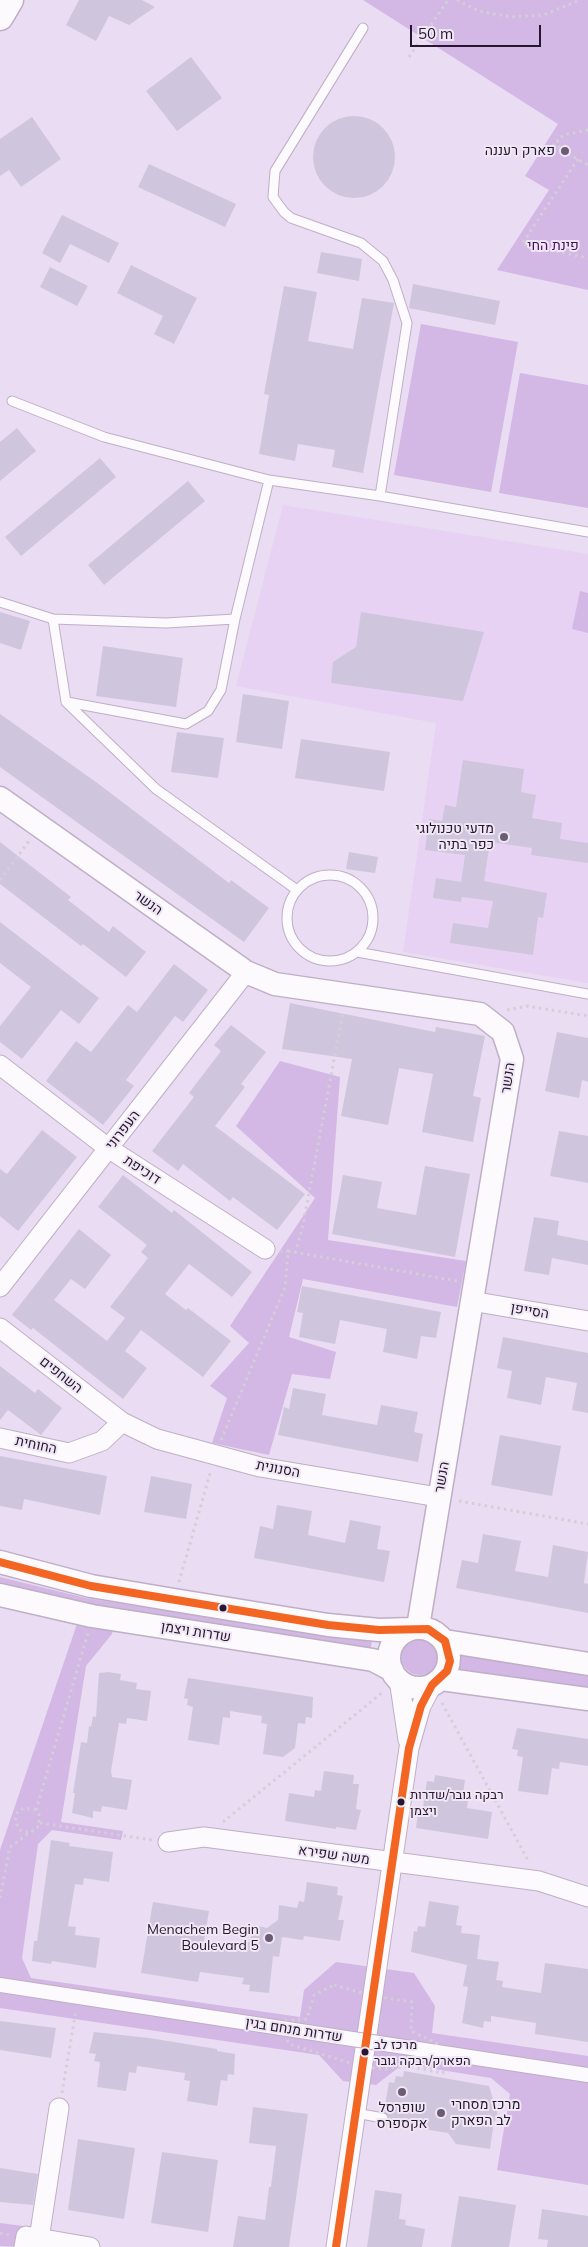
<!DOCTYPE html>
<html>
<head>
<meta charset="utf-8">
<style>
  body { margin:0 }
  #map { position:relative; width:588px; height:2247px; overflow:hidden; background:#eadcf2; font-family:Mulish,sans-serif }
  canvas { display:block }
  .scale { position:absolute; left:410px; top:25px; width:131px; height:22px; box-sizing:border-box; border:2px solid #26162f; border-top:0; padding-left:6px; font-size:15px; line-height:18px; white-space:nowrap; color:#26162f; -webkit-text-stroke:4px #f0e7f5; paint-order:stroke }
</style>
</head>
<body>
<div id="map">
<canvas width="588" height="2247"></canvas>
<div class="scale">50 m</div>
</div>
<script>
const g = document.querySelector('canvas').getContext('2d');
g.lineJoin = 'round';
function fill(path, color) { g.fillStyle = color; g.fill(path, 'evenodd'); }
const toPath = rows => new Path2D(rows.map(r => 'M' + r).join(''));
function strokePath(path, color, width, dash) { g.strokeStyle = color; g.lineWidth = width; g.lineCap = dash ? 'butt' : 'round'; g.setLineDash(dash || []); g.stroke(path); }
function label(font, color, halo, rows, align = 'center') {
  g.font = font + ' Mulish,Heebo,sans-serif'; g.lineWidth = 4; g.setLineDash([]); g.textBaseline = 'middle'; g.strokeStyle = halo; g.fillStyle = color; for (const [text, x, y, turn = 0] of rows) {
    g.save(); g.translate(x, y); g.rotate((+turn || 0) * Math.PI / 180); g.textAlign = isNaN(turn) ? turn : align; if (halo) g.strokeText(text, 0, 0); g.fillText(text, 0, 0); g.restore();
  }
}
fill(toPath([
  [283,505,588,554,588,983,403,952,436,723,236,686]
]), '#e7d2f4');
fill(toPath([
  [363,0,588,0,588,290,497,270,549,190,525,176,558,124],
  [421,324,518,342,491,492,394,475],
  [520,373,588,385,588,508,499,493],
  [580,591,588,593,588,633,572,629],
  [280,1061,340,1077,328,1240,466,1261,457,1307,303,1279,289,1337,336,1352,330,1379,292,1374,269,1455,212,1443,227,1398,210,1386,249,1343,230,1326,315,1198,236,1126],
  [0,1577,86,1598,353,1640,372,1639,370,1655,0,1589],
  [79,1618,114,1623,112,1634,86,1666,61,1822,123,1831,121,1840,52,1830,38,1844,22,1958,31,1978,300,2017,304,1990,336,1962,414,1973,435,2006,432,2033,588,2056,588,2185,497,2170,510,2094,491,2078,403,2064,376,2085,343,2081,319,2055,0,2008,0,1850],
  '401 1656a19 19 0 1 1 38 0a19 19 0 1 1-38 0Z',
  [455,1650,588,1670,588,1696,450,1675,456,1657],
  [0,2223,31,2227,28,2247,0,2246]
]), '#d3b7e4');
fill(toPath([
  [79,0,142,0,155,7,129,25,109,16,96,41,66,25],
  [191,57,222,98,177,131,146,91],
  '313 157a41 41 0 1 1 82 0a41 41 0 1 1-82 0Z',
  [32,117,61,159,21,187,9,170,0,176,0,139],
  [149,164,236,204,225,227,138,187],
  [62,215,119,243,109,263,70,244,60,263,42,253],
  [321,252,362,259,359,281,317,273],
  [131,265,197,298,174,344,154,334,163,316,117,293],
  [50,267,88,286,77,306,40,287],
  [413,284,500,301,495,325,409,308],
  [284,286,317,292,308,341,353,349,362,298,394,303,363,473,332,467,335,450,298,444,295,461,259,454,269,395,264,394],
  [17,428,36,451,0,481,0,442],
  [100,458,116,477,21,556,5,537],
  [188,481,205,501,104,585,88,565],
  [0,612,30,621,21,650,0,643],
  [361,612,484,632,463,701,331,683,333,662,356,647],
  [103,646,183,658,176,707,96,696],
  [243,694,289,701,282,749,236,742],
  [0,714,96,782,229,883,231,880,269,908,244,942,0,767],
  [177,732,224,738,218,778,171,772],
  [301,739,390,752,384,791,295,778],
  [463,760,524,769,521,792,536,795,532,818,562,823,560,839,588,843,588,863,531,855,532,848,490,842,484,881,547,893,543,918,538,917,533,955,450,943,453,923,488,928,493,901,462,897,461,902,433,898,436,878,461,882,465,855,425,850,429,819,442,821,445,805,456,807],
  [0,842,71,897,68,900,109,932,113,926,146,952,126,977,83,944,81,946,0,884],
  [349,852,378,857,375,873,346,869],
  [0,922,99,998,79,1024,61,1010,22,1059,0,1042,0,1026,31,987,0,963],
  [174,964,208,990,183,1022,175,1016,126,1080,134,1086,103,1125,46,1081,76,1041,91,1052,128,1005,137,1012],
  [290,1003,435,1032,436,1027,485,1036,473,1096,481,1098,473,1142,422,1132,433,1074,399,1068,388,1125,341,1116,352,1059,282,1049],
  [231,1025,266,1052,241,1084,245,1087,215,1126,305,1194,277,1230,233,1197,230,1201,183,1164,178,1171,152,1151,194,1097,189,1093,221,1051,214,1045],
  [557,1032,588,1038,588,1082,582,1080,579,1098,545,1091],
  [42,1130,77,1157,18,1231,0,1216,0,1169,7,1174],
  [559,1131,588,1136,588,1183,550,1176],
  [425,1166,470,1174,455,1257,332,1234,343,1175,382,1182,377,1208,416,1215],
  [123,1175,172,1213,174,1210,252,1272,232,1297,189,1264,165,1294,186,1310,188,1308,231,1341,203,1377,141,1330,125,1351,147,1368,123,1399,33,1328,31,1330,12,1315,79,1229,111,1255,85,1289,71,1279,54,1300,107,1341,125,1318,110,1307,148,1258,141,1252,147,1245,98,1207],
  [534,1217,559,1221,557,1235,588,1241,588,1265,552,1258,549,1275,524,1271],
  [302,1286,441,1312,436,1338,421,1336,417,1359,383,1352,387,1329,340,1320,335,1344,299,1337,303,1313,297,1312],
  [503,1337,588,1353,588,1413,572,1410,577,1383,546,1377,541,1405,507,1398,512,1371,497,1368],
  [0,1366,35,1393,38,1389,62,1408,41,1435,8,1410,0,1420],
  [293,1388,326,1394,322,1415,377,1425,381,1405,418,1412,414,1432,423,1434,418,1462,278,1435,284,1407,289,1409],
  [500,1435,561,1446,552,1496,491,1485],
  [0,1456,107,1476,100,1515,24,1499,22,1510,0,1506],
  [151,1476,192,1484,186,1519,144,1512],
  [277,1505,312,1511,308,1535,345,1543,350,1520,381,1526,377,1549,390,1551,384,1582,254,1558,260,1526,273,1529],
  [483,1534,521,1541,515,1571,548,1577,553,1545,588,1552,584,1583,588,1584,588,1613,456,1588,462,1560,478,1563],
  [108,1672,121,1674,120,1680,137,1683,136,1689,151,1691,147,1721,127,1718,126,1724,119,1723,111,1771,112,1777,132,1780,127,1810,102,1806,101,1812,93,1811,93,1818,72,1813,75,1793,73,1793,81,1742,87,1743,89,1726,91,1727,93,1716,96,1717,99,1673],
  [188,1678,313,1697,312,1718,306,1717,305,1724,298,1723,295,1748,283,1757,263,1754,267,1724,261,1723,262,1716,230,1711,230,1718,223,1717,219,1745,188,1740,193,1707,187,1705,188,1699,184,1698],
  [517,1728,588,1739,588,1766,560,1762,559,1769,552,1768,548,1795,518,1791,523,1757,517,1756,518,1750,512,1749],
  [324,1771,354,1775,353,1784,359,1784,356,1809,361,1810,356,1830,336,1827,336,1829,285,1821,289,1793,314,1797,315,1790,321,1791],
  [435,1775,465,1780,462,1800,468,1801,467,1808,492,1812,488,1839,416,1828,419,1806,423,1807,427,1781,434,1782],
  [51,1840,70,1843,69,1846,113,1852,109,1882,84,1878,83,1885,75,1884,68,1926,76,1927,75,1935,100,1938,96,1968,52,1961,51,1964,32,1961,34,1941,37,1941],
  [307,1882,338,1887,337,1895,343,1896,338,1920,344,1920,340,1941,304,1936,303,1940,282,1937,279,1957,273,1956,269,1993,249,1991,250,1985,242,1984,244,1978,200,1972,198,1982,141,1973,153,1902,209,1911,204,1941,242,1947,243,1942,250,1942,253,1925,267,1928,278,1920,279,1905,297,1908,299,1901,304,1902],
  [429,1901,459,1906,456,1925,462,1926,461,1933,480,1935,477,1959,499,1962,496,1980,503,1981,502,1987,541,1993,545,1963,588,1969,588,2042,535,2034,536,2023,491,2016,491,2022,484,2021,483,2028,462,2023,468,1987,463,1986,467,1965,411,1952,414,1931,417,1932,418,1926,425,1927],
  [0,2021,56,2028,51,2058,0,2050],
  [94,2032,149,2038,217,2049,217,2051,235,2054,234,2075,228,2074,227,2081,221,2080,217,2106,187,2101,190,2081,184,2080,185,2073,137,2066,136,2073,129,2072,126,2091,97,2087,100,2062,94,2061,96,2054,89,2053],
  [404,2071,489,2086,499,2119,494,2121,490,2149,456,2144,448,2133,386,2123,389,2119,384,2112,389,2082,394,2083,396,2076,403,2077],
  [253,2107,308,2114,289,2247,233,2247,238,2216,265,2220,269,2187,271,2187,276,2146,249,2143],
  [78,2139,135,2148,124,2219,68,2210],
  [162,2152,218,2160,208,2232,151,2223],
  [0,2168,38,2174,33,2205,0,2202],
  [375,2190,402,2194,399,2219,406,2220,405,2225,425,2229,422,2247,367,2247],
  [459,2196,516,2205,509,2247,451,2247],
  [542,2209,588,2216,588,2247,547,2247,548,2240,538,2239]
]), '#cfc6de');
const service = toPath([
  [363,28,275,171,273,197,284,212,291,218,361,243,383,261,393,280,407,323,380,496],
  [12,401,104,437,269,480,380,496,588,532],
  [0,602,53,619,66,702,156,789,297,890],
  [53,619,166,623,235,619],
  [67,702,186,724,208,711,221,690,235,619,269,480],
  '287 918a43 43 0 1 1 86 0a43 43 0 1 1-86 0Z',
  [357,952,588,994],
  [356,2113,383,2118]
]);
const pedestrian = toPath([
  [0,1985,281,2028],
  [424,2050,588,2075]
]);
const minor = toPath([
  [0,1065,108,1148,265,1249],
  [0,1287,246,972],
  [471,1301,588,1321],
  [0,1328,122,1422,157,1439,260,1467,438,1497],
  [0,1438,69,1453,102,1441,122,1422],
  [399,1679,408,1740],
  [168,1842,204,1837,539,1881,588,1897],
  [39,2239,59,2108],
  [24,2247,26,2236,90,2247],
  [336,2247,409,1748,421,1706,432,1685]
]);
const tertiary = toPath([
  [0,798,246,972,275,984,480,1014,503,1032,512,1059,418,1627],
  [0,1562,91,1586,174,1600,328,1625,379,1630,410,1629],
  [0,1595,92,1616,373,1660,392,1670],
  '389 1658a30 30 0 1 1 60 0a30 30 0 1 1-60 0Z',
  [445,1641,588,1664],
  [441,1679,588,1699]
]);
const secondary = toPath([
  [0,17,10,0]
]);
strokePath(service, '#beafc6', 11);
strokePath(pedestrian, '#beafc6', 16);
strokePath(minor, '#beafc6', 21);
strokePath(tertiary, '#beafc6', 25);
strokePath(secondary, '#beafc6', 29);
strokePath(toPath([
  [457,0,479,11,511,17,543,15,580,0],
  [409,57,448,0],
  [588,130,563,135,558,140,557,145,563,151,588,165],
  [553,146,557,140],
  [578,159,522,244,588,258],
  [0,880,29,841],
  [507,1010,527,1006,588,1016],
  [288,1251,457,1281],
  [295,1253,302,1230,343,1012],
  [221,1440,285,1287,288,1251,281,1251],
  [459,1501,588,1524],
  [179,1582,211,1470],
  [442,1703,529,1862],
  [36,1810,24,1808,18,1811,15,1821,20,1830,30,1833,39,1826,39,1815,36,1810,88,1633],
  [223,1822,383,1692],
  [40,1823,152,1840],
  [0,1898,10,1847,29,1833],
  [334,1985,373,1996,412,2002,411,2031,435,2042,446,2053,443,2073,407,2066,385,2069,363,2067,289,2044,281,2028,282,2021,307,2019,314,1995,334,1985],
  [62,2093,76,2010],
  [0,2233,9,2235]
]), '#d4cfd7', 3, [2.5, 4]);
strokePath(service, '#fcfafd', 9);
strokePath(pedestrian, '#fcfafd', 14);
strokePath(minor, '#fcfafd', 19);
strokePath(tertiary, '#fcfafd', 22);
strokePath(secondary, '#fcfafd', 26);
const pedestrianBridge = toPath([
  [281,2028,424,2050]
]);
strokePath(pedestrianBridge, '#beafc6', 16, []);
strokePath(pedestrianBridge, '#fcfafd', 14);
strokePath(toPath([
  [0,1562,91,1586,328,1625,379,1630,428,1629,445,1641,450,1661,447,1671,432,1685,421,1706,409,1748,336,2247]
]), '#f26522', 8);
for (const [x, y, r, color] of [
  [565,151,5,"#6b5b73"],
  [504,837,5,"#6b5b73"],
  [223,1608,4.5,"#26162f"],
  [401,1802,4.5,"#26162f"],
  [269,1938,5,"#6b5b73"],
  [365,2052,4.5,"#26162f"],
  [402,2092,5,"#6b5b73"],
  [441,2113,5,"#6b5b73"]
]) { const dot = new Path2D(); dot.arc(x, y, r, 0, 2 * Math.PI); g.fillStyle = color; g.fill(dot); strokePath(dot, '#f0e7f5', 2); }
label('13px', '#26162f', '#f0e7f5', [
  ["רבקה גובר/שדרות",410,1795],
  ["ויצמן",410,1811],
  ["מרכז לב",374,2045],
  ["הפארק/רבקה גובר",374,2061]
], 'left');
label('14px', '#26162f', '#f0e7f5', [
  ["פארק רעננה",555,151],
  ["מדעי טכנולוגי",494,829],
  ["כפר בתיה",494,845],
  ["Menachem Begin",259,1930],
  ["Boulevard 5",259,1946],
  ["מרכז מסחרי",451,2105,"left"],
  ["לב הפארק",451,2121,"left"],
  ["שופרסל",402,2108,"center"],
  ["אקספרס",402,2124,"center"]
], 'right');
label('14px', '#460d5f', '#f0e7f5', [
  ["פינת החי",553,246]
]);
label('14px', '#26162f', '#f0e7f5', [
  ["הנשר",148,903,35],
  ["הנשר",508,1078,-82],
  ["העפרוני",123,1130,-52],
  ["דוכיפת",142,1170,33],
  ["הסייפן",530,1311,10],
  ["השחפים",61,1375,38],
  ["החוחית",36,1445,12],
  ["הסנונית",278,1469,11],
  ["הנשר",442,1477,-80],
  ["שדרות ויצמן",196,1632,9],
  ["משה שפירא",334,1855,8],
  ["שדרות מנחם בגין",294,2030,9]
]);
</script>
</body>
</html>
